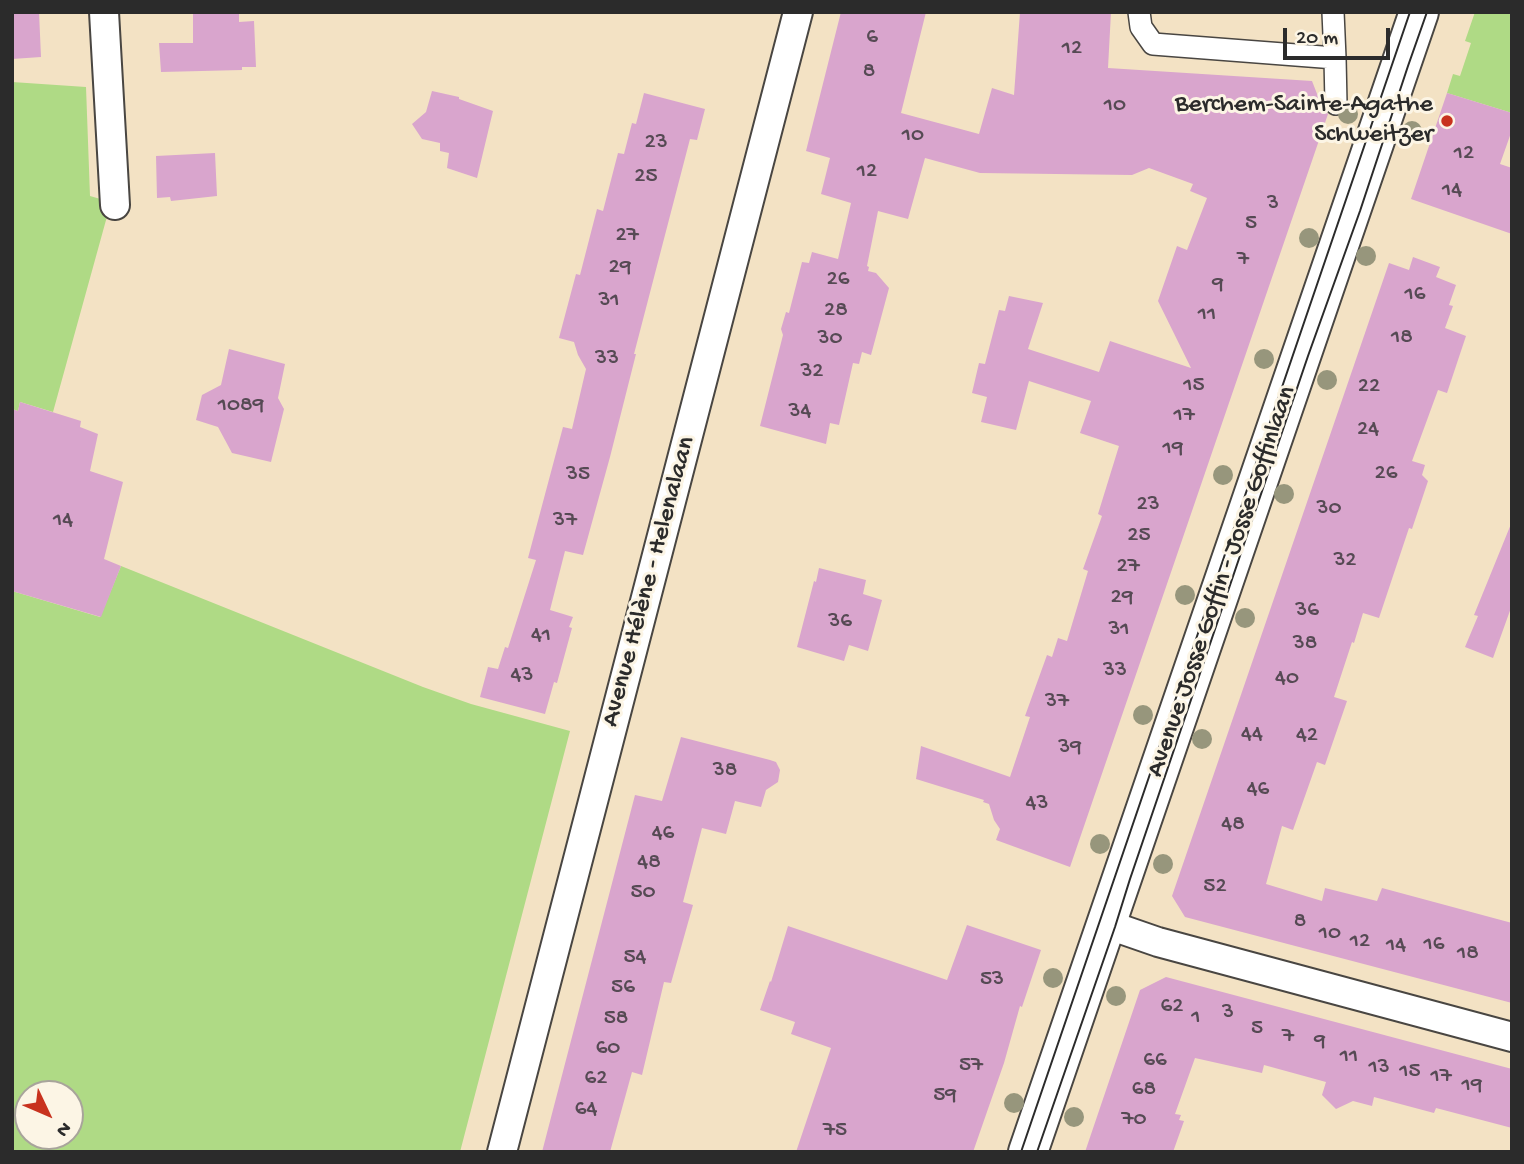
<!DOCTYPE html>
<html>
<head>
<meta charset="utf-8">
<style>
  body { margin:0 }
  #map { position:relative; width:1524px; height:1164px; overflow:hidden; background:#f3e2c4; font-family:"Gochi Hand",sans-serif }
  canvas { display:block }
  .frame { position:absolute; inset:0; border:14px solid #2b2b2b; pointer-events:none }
  .north { position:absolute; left:14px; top:1080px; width:70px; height:70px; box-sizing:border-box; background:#fcf5e5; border:2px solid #a8a49b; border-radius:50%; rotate:134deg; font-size:19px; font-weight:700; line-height:28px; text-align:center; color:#2b2b2b }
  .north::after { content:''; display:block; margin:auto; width:24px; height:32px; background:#c8321e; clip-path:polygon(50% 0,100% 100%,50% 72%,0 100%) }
  .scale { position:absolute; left:1283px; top:28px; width:107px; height:32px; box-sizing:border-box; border:4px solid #2b2b2b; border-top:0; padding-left:9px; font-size:21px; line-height:24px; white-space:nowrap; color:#2b2b2b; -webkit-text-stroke:5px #fcf5e5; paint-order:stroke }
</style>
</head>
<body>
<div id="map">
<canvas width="1524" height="1164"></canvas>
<div class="frame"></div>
<div class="north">N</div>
<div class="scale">20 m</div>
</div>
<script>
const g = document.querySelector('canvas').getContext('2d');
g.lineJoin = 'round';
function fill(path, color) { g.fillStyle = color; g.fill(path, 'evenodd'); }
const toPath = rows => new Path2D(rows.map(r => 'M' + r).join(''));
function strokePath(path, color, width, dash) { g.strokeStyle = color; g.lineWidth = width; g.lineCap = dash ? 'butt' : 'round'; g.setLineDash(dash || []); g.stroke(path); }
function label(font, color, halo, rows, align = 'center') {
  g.font = font + ' "Gochi Hand",sans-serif'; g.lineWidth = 6; g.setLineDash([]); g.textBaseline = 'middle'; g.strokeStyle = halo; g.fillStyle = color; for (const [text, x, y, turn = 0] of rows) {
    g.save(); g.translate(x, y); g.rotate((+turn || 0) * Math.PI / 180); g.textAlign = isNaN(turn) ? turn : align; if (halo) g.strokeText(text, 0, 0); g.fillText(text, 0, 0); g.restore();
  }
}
fill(toPath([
  [1475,12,1512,12,1512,113,1447,93,1453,74,1460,76,1471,43,1465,41],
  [12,82,86,87,90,196,111,202,53,412,20,402,18,411,12,409],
  [121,566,423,687,471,704,570,731,460,1152,12,1152,12,620,14,616,12,615,12,591,100,617],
  [28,1094,70,1094,70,1136,28,1136]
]), '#afda85');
fill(toPath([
  [12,12,39,12,41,57,12,59],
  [193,12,239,12,239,22,254,21,256,67,242,67,242,70,161,72,159,43,193,43],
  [841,12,926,12,901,113,979,134,992,88,1014,95,1020,12,1111,12,1108,68,1312,81,1319,99,1323,102,1325,110,1328,114,1070,867,996,840,1000,829,994,820,989,804,983,802,984,800,916,779,921,746,1010,777,1030,717,1025,716,1047,655,1052,657,1058,638,1067,641,1088,571,1083,569,1102,516,1098,514,1119,446,1080,433,1091,401,1029,381,1016,430,981,422,987,397,972,393,979,363,985,364,999,310,1005,311,1009,296,1043,303,1028,349,1099,372,1110,341,1191,368,1158,301,1177,246,1187,250,1207,198,1190,191,1193,184,1149,168,1132,175,980,173,925,158,908,219,878,211,867,266,869,267,868,271,876,273,889,288,871,355,862,352,859,364,853,363,839,425,830,423,826,444,760,426,783,335,781,329,786,312,789,313,802,262,809,263,812,252,838,259,851,203,821,194,830,158,806,151],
  [432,91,459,97,459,99,493,111,477,178,447,168,449,153,440,151,440,143,422,139,412,124,426,112],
  [644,93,705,109,697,140,690,139,634,354,636,354,610,457,583,555,565,551,550,610,573,617,569,627,572,628,557,683,554,682,545,714,480,697,488,667,498,669,505,647,508,648,536,560,528,558,563,427,572,429,586,369,578,355,574,342,559,338,576,274,580,275,597,209,603,211,618,153,624,154,632,123,636,124],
  [1447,93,1512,113,1512,130,1500,164,1512,168,1512,234,1411,199],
  [215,153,217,196,171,201,170,197,157,198,156,156],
  [1413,257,1440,267,1436,277,1456,285,1449,305,1453,306,1445,328,1466,336,1447,393,1438,390,1412,461,1425,465,1422,475,1428,481,1412,529,1409,528,1379,618,1363,613,1354,643,1352,642,1334,697,1347,701,1325,765,1317,762,1293,830,1282,826,1266,884,1322,901,1325,888,1377,901,1382,888,1512,923,1512,1003,1185,917,1172,896,1389,263,1409,270],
  [229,349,285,364,278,398,284,409,271,462,232,453,218,427,196,420,202,395,221,385],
  [20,402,81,421,80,427,98,434,90,471,123,482,104,559,121,566,101,617,12,591,12,409,18,411],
  [1511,524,1512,605,1493,658,1465,647,1478,616,1474,615],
  [819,568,866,580,863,594,882,600,868,651,849,645,844,661,797,647,814,581,816,582],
  [681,737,770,760,776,762,780,770,778,782,766,790,761,807,735,801,726,834,702,828,683,902,693,905,671,983,664,982,642,1075,632,1072,610,1152,542,1152,635,795,662,801],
  [967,925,1041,950,1022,1007,1020,1006,1004,1063,973,1152,796,1152,831,1048,791,1034,795,1022,760,1010,770,981,771,982,788,926,947,980],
  [1166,977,1512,1069,1512,1128,1436,1108,1434,1113,1374,1097,1372,1106,1353,1101,1336,1109,1322,1095,1326,1082,1264,1065,1262,1073,1195,1058,1175,1114,1181,1115,1179,1120,1184,1121,1173,1152,1085,1152,1140,990]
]), '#d9a5cd');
const pedestrian = toPath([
  [1139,12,1141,27,1153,44,1335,58,1336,104],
  [1333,12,1335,58]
]);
const minor = toPath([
  [104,12,115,205],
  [1106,924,1158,942,1512,1037],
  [502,1152,798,12]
]);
const secondary = toPath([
  [1028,1152,1419,12]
]);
strokePath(pedestrian, '#494642', 24);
strokePath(minor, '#494642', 32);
strokePath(secondary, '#494642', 42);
strokePath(pedestrian, '#fff', 21);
strokePath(minor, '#fff', 28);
strokePath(secondary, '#fff', 38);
strokePath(toPath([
  [1021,1152,1410,12],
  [1037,1152,1115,927,1130,879,1308,356,1360,211,1408,66,1427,12]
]), '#2b2b2b', 2);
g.fillStyle = '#97967c';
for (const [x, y] of [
  [1348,114],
  [1412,131],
  [1309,238],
  [1366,256],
  [1264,359],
  [1327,380],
  [1223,475],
  [1284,494],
  [1185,595],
  [1245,618],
  [1143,715],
  [1202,739],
  [1100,844],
  [1163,864],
  [1053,978],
  [1116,996],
  [1014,1103],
  [1074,1117]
]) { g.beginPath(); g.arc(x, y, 10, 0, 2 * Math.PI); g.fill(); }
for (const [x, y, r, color] of [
  [1447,121,7,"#c8321e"]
]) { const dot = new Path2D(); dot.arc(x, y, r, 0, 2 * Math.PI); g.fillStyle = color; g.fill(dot); strokePath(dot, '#fcf5e5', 2.5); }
label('23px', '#564a54', null, [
  ["6",872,38],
  ["12",1072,49],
  ["8",869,72],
  ["10",1115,106],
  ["10",913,136],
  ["23",656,143],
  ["12",1464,154],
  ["12",867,172],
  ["25",646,177],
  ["14",1452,191],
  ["3",1273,204],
  ["5",1251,224],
  ["27",627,236],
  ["7",1243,260],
  ["29",620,268],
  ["26",838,280],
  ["9",1218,285],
  ["16",1415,295],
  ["31",609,301],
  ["28",836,311],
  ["11",1207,315],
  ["18",1402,338],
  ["30",830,339],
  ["33",607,359],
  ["32",812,372],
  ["15",1194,386],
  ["22",1369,387],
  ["1089",241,406],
  ["34",800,412],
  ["17",1184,416],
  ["24",1368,430],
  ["19",1173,449],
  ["26",1386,474],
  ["35",578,475],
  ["23",1148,505],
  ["30",1329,509],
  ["14",63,521],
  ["37",565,521],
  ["25",1139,536],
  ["32",1345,561],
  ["27",1128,567],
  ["29",1122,598],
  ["36",1307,611],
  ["36",840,622],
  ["31",1119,630],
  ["41",541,636],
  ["38",1305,644],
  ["33",1115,671],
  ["43",522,676],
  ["40",1287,679],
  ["37",1057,702],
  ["44",1252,735],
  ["42",1307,736],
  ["39",1070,748],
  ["38",725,771],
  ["46",1258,790],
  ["43",1037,804],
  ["48",1233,825],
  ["46",663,834],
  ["48",649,863],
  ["52",1215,887],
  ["50",643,893],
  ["8",1300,922],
  ["10",1330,934],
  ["12",1360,942],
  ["16",1434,945],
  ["14",1396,946],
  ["18",1468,954],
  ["54",635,958],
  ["53",992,980],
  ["56",623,988],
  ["62",1172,1007],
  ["3",1228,1013],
  ["1",1196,1018],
  ["58",616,1019],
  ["5",1257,1029],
  ["7",1288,1037],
  ["9",1320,1042],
  ["60",608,1049],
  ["11",1349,1057],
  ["66",1155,1061],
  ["57",971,1066],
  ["13",1379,1068],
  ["15",1410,1072],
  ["17",1441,1077],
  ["62",596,1079],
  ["19",1472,1086],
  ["68",1144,1090],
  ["59",945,1096],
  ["64",586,1110],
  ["70",1134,1120],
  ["75",835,1131]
]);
label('26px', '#2b2b2b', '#fcf5e5', [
  ["Berchem-Sainte-Agathe",1433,106],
  ["Schweitzer",1433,136]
], 'right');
label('26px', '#2b2b2b', '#fcf5e5', [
  ["Avenue Hélène - Helenalaan",650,582,-75],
  ["Avenue Josse Goffin - Josse Goffinlaan",1223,582,-71]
]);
</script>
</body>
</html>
